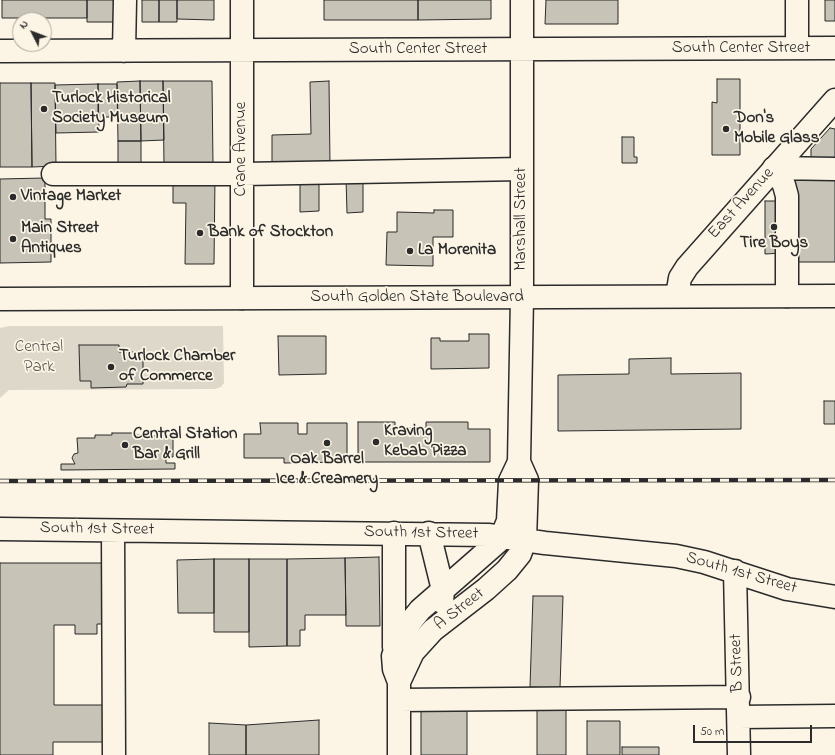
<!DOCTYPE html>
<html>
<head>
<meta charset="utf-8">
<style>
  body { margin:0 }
  #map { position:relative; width:835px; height:755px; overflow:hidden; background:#fcf5e5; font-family:"Indie Flower",sans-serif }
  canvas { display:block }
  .north { position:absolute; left:12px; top:12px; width:40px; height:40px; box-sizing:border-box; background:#fcf5e5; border:1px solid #a8a49b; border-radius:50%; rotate:312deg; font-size:11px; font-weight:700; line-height:16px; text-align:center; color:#2b2b2b }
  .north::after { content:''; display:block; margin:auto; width:14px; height:18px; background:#2b2b2b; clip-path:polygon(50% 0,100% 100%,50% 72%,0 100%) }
  .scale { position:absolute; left:693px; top:725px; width:119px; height:18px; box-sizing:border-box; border:2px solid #2b2b2b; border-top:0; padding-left:5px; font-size:12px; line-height:14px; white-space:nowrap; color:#2b2b2b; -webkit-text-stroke:3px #fcf5e5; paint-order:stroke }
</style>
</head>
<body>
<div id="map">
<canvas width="835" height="755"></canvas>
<div class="north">N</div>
<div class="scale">50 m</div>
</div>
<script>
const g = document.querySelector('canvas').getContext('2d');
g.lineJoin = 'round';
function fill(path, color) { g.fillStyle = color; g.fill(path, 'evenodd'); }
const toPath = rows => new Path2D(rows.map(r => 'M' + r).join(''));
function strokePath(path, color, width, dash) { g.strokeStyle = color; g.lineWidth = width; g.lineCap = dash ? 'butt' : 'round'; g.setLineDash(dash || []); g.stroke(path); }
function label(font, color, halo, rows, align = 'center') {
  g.font = font + ' "Indie Flower",sans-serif'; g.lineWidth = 3.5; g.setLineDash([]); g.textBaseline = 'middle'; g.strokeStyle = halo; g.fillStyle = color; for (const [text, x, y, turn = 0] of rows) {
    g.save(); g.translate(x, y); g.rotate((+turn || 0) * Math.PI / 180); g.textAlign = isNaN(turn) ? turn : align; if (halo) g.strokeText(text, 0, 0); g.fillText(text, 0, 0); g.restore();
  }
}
fill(toPath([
  [9,326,223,326,224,383,221,387,215,389,9,390,0,398,0,328]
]), '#ded8ca');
const building = toPath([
  [2,0,87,0,87,18,2,18,2,0],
  [87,0,118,0,118,22,87,22,87,0],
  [142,0,159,0,159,22,142,22,142,0],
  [159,0,177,0,177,22,159,22,159,0],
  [177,0,214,0,214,20,177,19,177,0],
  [324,0,418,0,418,20,324,20,324,0],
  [418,0,491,0,491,19,418,20,418,0],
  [546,0,618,0,618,24,545,24,546,0],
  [825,0,835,0,835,21,825,21,825,0],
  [717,79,740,79,740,155,712,155,712,102,717,103,717,79],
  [140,81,141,141,118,141,117,82,140,81],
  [140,81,163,81,164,140,141,141,140,81],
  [163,81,212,81,213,165,164,166,163,81],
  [329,81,330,165,272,166,272,135,311,134,310,82,329,81],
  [0,83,31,83,32,167,0,167,0,83],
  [31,83,55,83,56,166,32,167,31,83],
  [98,84,99,132,56,133,55,85,98,84],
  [98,84,117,84,118,117,105,117,105,121,98,121,98,84],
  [830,128,835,129,835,159,811,159,811,149,830,128],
  [622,137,634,137,634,157,637,157,637,163,622,163,622,137],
  [118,141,141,141,141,165,118,165,118,141],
  [173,177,215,177,214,264,185,264,186,203,173,203,173,177],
  [363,177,363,212,347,213,346,178,363,177],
  [45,178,45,219,51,219,51,262,0,263,0,179,45,178],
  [793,178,835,178,835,262,792,262,793,178],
  [319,182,319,211,300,212,300,183,319,182],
  [765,201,783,201,783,253,765,254,765,201],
  [434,210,453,210,453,237,433,237,433,266,386,265,387,232,397,232,397,212,434,213,434,210],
  [469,334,489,334,489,368,431,369,431,338,440,338,440,341,469,341,469,334],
  [278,336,326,336,326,374,279,375,278,336],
  [79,345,119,345,119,352,143,352,143,384,127,384,126,387,91,388,91,381,80,381,79,345],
  [671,358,671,374,741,373,741,429,558,431,558,375,629,374,629,359,671,358],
  [824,401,835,401,835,424,824,424,824,401],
  [358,422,395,422,395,428,426,428,426,422,468,422,468,429,490,429,490,462,358,462,358,422],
  [260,423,298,423,298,434,307,434,307,423,347,423,347,462,284,463,284,458,244,458,244,434,261,434,260,423],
  [112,433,136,433,136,435,173,437,173,457,166,457,166,463,175,463,175,469,61,470,61,464,75,464,72,458,74,454,78,453,77,438,95,438,95,435,112,435,112,433],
  [379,557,380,626,346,626,345,558,379,557],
  [345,558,346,615,305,615,305,630,300,630,300,646,287,646,287,559,345,558],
  [214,559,214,613,178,613,177,560,214,559],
  [214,559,249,559,249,632,214,632,214,559],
  [249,559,287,559,287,646,249,647,249,559],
  [0,563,103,563,103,624,97,624,97,634,75,634,75,625,54,625,54,705,104,705,104,742,53,742,53,755,0,755,0,563],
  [533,596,563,596,560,688,530,687,533,596],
  [421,708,467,708,467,755,421,755,421,708],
  [566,709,566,755,537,755,537,710,566,709],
  [319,720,319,755,246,755,246,725,319,720],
  [587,721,620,721,620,755,587,755,587,721],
  [209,723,246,725,246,755,209,755,209,723],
  [622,747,659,747,659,755,622,755,622,747]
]);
fill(building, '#c8c3b7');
strokePath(building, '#2b2b2b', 1);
const minor = toPath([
  [242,0,242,298],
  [797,0,797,48],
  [0,51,835,48],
  [124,51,125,0],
  [774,168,784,185,787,196,787,296],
  [774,168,835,169],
  [53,174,243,174,522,169],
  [0,529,488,535,545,543,676,556,704,562,787,589,835,597],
  [113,531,114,755],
  [394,533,394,647],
  [429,533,443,590,442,602],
  [735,571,739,755],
  [399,682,394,669,393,656,403,631,420,610,500,540,508,521,510,481,519,462],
  [399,700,739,697],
  [739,717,835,716],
  [399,755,399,682,413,652,433,630,486,589,507,570,520,554,525,540,527,480,519,462,522,297,522,0]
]);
const major = toPath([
  [677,296,680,278,687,267,835,100],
  [0,299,835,296]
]);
strokePath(minor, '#2b2b2b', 25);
strokePath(major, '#2b2b2b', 25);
strokePath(minor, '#fcf5e5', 22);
strokePath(major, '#fcf5e5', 22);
const rail = toPath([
  [0,481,835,480]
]);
strokePath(rail, '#2b2b2b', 4.5);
strokePath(rail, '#fcf5e5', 3, [9]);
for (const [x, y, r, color] of [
  [44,109,4,"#2b2b2b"],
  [726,129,4,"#2b2b2b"],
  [13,197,4,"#2b2b2b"],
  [774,227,4,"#2b2b2b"],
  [200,233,4,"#2b2b2b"],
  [13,239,4,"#2b2b2b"],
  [410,251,4,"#2b2b2b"],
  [111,367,4,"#2b2b2b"],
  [376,442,4,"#2b2b2b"],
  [327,443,4,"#2b2b2b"],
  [125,445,4,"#2b2b2b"]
]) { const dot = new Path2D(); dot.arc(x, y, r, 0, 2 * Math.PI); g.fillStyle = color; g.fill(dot); strokePath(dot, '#fcf5e5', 1.5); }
label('17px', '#2b2b2b', '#fcf5e5', [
  ["South Center Street",741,49],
  ["South Center Street",418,50],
  ["Crane Avenue",242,149,-90],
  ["East Avenue",742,204,-48],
  ["Marshall Street",522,219,-90],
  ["South Golden State Boulevard",417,298],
  ["South 1st Street",97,530,1],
  ["South 1st Street",421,534,1],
  ["South 1st Street",741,574,16],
  ["A Street",460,610,-38],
  ["B Street",738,663,-92]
]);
label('bold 17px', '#2b2b2b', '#fcf5e5', [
  ["Turlock Historical",52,99],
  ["Society Museum",52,119],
  ["Don's",734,119],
  ["Mobile Glass",734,139],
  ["Vintage Market",21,197],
  ["Main Street",21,229],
  ["Antiques",21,249],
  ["Bank of Stockton",208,233],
  ["Tire Boys",774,244,"center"],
  ["La Morenita",418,251],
  ["Turlock Chamber",119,357],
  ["of Commerce",119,377],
  ["Kraving",384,432],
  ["Kebab Pizza",384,452],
  ["Central Station",133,435],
  ["Bar & Grill",133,455],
  ["Oak Barrel",327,460,"center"],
  ["Ice & Creamery",327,480,"center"]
], 'left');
label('17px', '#585653', '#fcf5e5', [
  ["Central",39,348],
  ["Park",39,368]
]);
</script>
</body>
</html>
